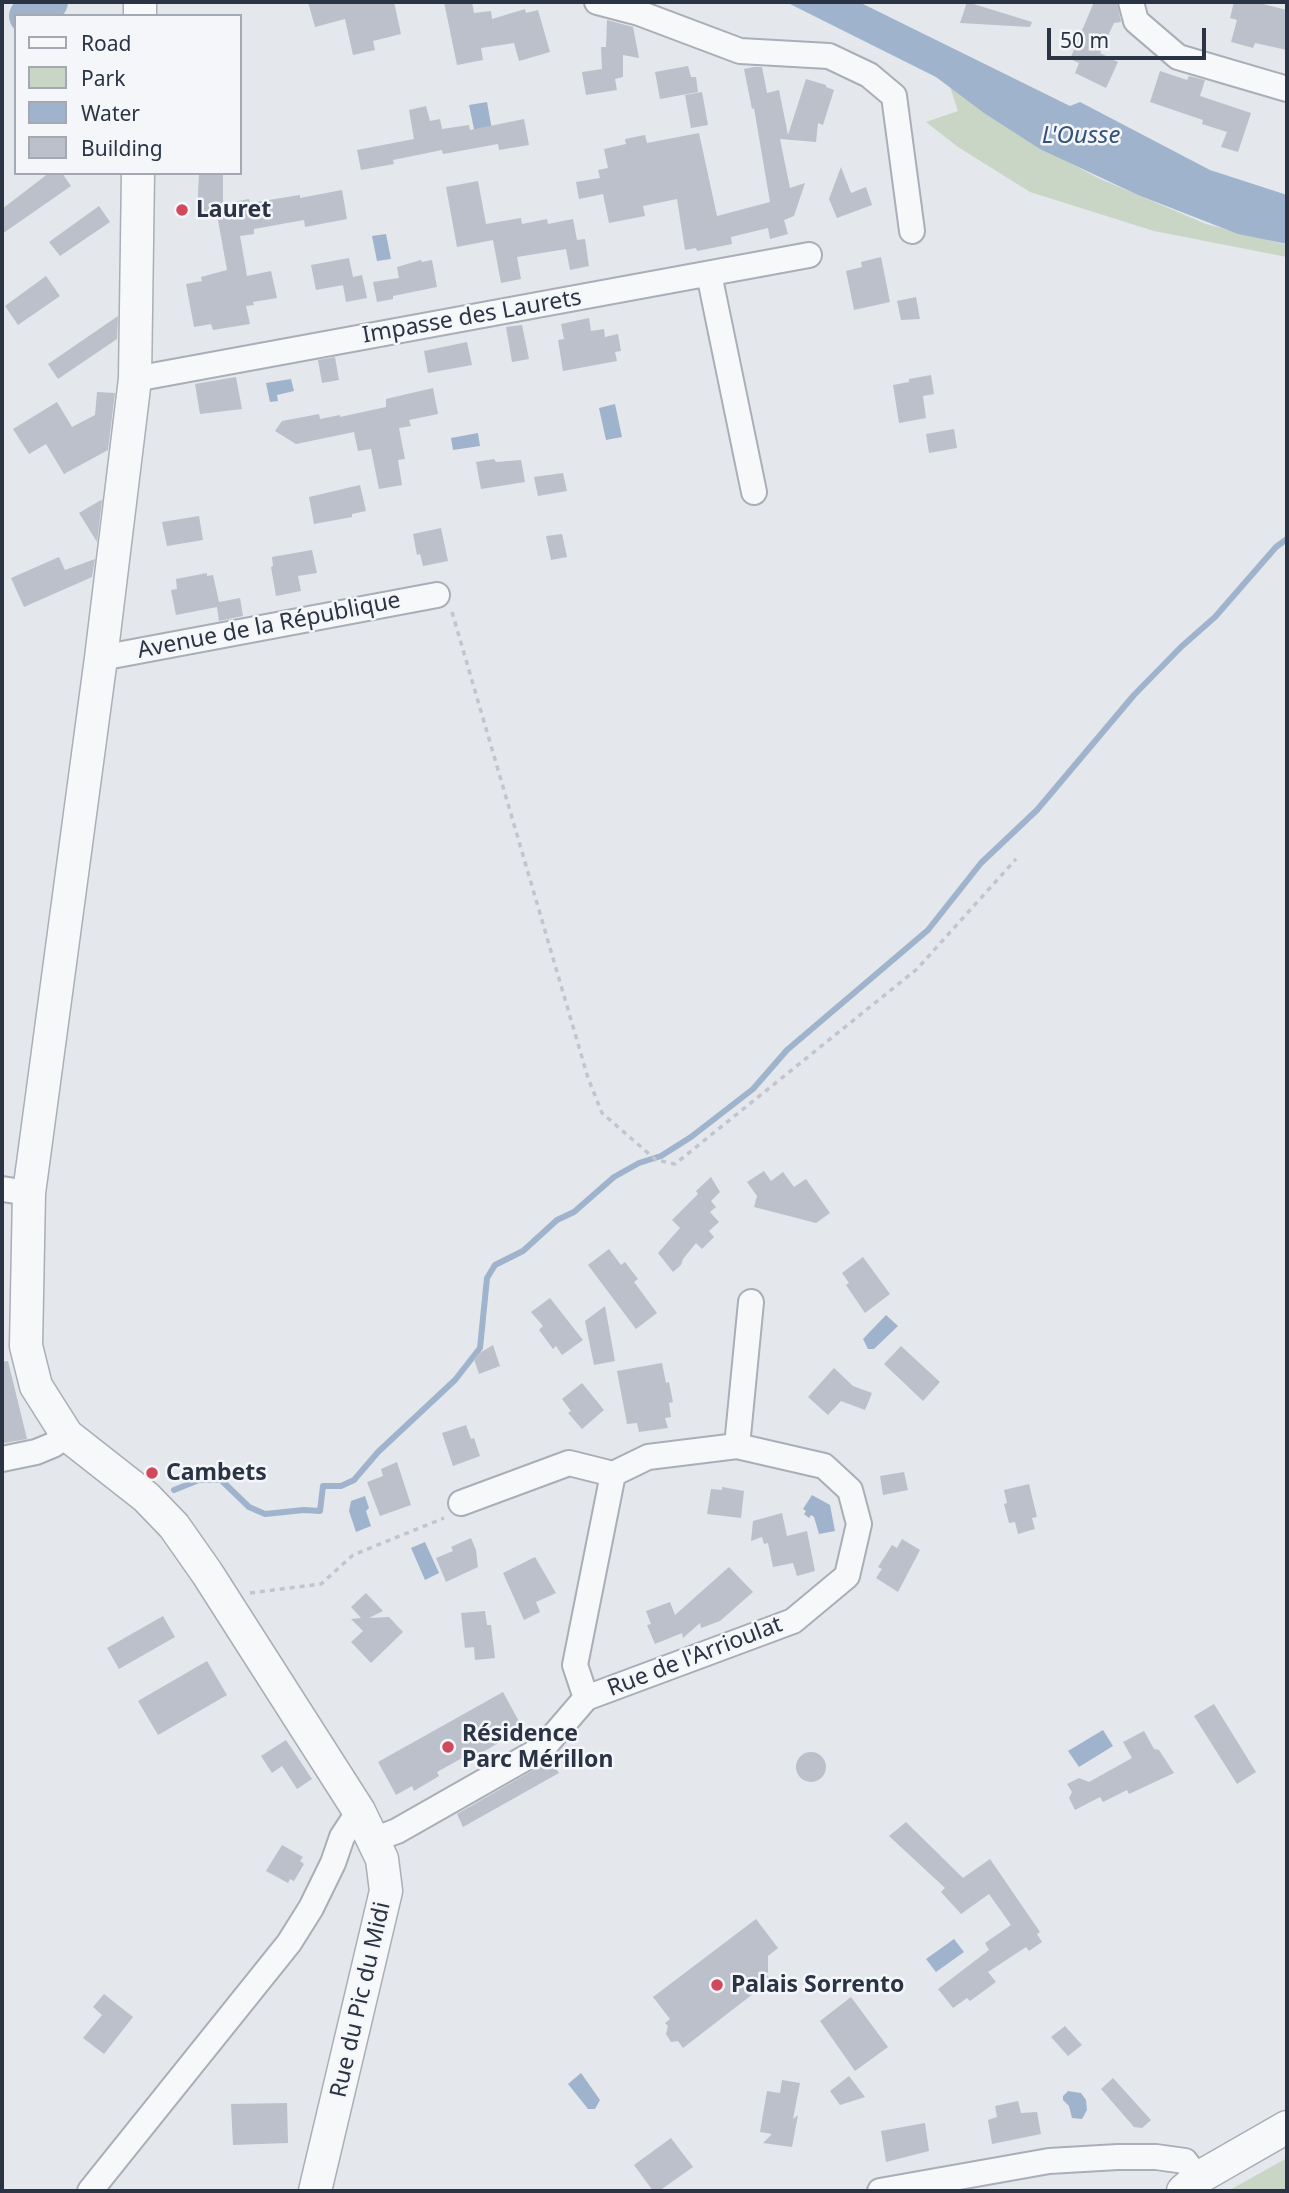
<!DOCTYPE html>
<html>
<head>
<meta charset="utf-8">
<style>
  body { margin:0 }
  #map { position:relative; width:1289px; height:2193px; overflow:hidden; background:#e4e7ec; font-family:"Noto Sans",sans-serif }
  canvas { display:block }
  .frame { position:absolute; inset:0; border:4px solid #2b3445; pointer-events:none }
  .legend { position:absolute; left:14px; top:14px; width:228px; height:161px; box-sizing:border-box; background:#f4f6f9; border:2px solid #a4a8b1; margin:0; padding:9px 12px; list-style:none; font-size:21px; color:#2b3445 }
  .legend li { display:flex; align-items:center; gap:14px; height:35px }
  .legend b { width:35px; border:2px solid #a4a8b1 }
  .scale { position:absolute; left:1047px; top:28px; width:159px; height:32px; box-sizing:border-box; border:4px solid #2b3445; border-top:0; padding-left:9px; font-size:21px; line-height:24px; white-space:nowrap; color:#2b3445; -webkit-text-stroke:5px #f4f6f9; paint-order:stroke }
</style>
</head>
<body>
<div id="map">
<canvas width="1289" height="2193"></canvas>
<div class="frame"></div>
<ul class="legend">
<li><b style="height:9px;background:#f7f8fa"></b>Road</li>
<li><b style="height:19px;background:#c9d6c5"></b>Park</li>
<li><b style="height:19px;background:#9fb4cc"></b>Water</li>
<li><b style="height:19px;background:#bbc0ca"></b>Building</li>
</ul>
<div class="scale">50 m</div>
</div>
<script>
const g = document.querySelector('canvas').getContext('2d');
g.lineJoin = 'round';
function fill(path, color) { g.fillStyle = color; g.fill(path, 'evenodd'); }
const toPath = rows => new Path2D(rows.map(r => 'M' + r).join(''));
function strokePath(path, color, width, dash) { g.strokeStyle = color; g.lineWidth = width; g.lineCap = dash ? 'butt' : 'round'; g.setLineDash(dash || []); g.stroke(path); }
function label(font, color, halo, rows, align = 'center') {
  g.font = font + ' "Noto Sans",sans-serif'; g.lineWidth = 5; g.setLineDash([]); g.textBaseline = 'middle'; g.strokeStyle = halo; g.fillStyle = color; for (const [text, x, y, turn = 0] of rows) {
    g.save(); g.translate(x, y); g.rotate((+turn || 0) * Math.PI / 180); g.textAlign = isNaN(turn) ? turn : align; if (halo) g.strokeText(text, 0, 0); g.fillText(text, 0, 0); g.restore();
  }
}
fill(toPath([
  [950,87,1055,155,1098,178,1206,224,1287,245,1287,257,1154,231,1030,192,958,147,926,122,958,111],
  [1287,2158,1287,2191,1228,2191]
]), '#c9d6c5');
fill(toPath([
  [786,2,859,2,1070,106,1080,102,1210,170,1287,195,1287,244,1238,234,1138,195,1040,149,984,113,936,77],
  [487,102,493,135,476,139,469,105],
  [386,234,391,259,377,261,372,236],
  [291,379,294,391,277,395,278,401,270,402,266,383],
  [615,404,622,437,606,440,599,408],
  [478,433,480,446,453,450,451,438],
  [886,1315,898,1326,874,1349,868,1349,863,1339],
  [812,1495,830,1505,835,1531,819,1534,814,1517,811,1515,809,1518,804,1514,806,1511,803,1509],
  [365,1496,369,1508,366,1511,371,1526,356,1532,349,1511,351,1501],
  [425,1542,439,1573,425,1580,411,1548],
  [1103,1730,1113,1746,1079,1767,1068,1751],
  [954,1939,964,1952,936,1972,926,1959],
  [581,2073,600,2100,595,2109,588,2109,568,2084],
  [1068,2091,1081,2093,1086,2100,1087,2110,1082,2119,1072,2118,1069,2106,1063,2100,1063,2096]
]), '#9fb4cc');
strokePath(toPath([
  [174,1490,199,1480,221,1480,249,1507,265,1514,304,1510,320,1511,323,1486,341,1486,354,1480,378,1452,455,1380,480,1348,487,1278,495,1265,523,1251,557,1220,574,1212,614,1177,639,1163,661,1156,691,1137,753,1089,787,1050,928,930,981,863,1037,810,1134,695,1181,647,1215,617,1276,547,1287,539]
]), '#9fb4cc', 6);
strokePath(toPath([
  [28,16,49,2]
]), '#9fb4cc', 38);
fill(toPath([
  [308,2,394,2,401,34,373,41,375,50,353,55,345,19,315,27],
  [444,2,472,2,474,13,491,11,492,19,525,9,526,13,538,10,550,52,519,61,514,43,481,48,483,60,457,65],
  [967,2,1032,22,1030,27,960,23],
  [1094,2,1117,2,1121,22,1114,23,1100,53,1118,62,1106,88,1075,73,1079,63,1070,59],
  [1234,2,1255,2,1287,10,1287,50,1255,43,1253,48,1231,42,1237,20,1230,18],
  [607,20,633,27,639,58,623,55,623,77,615,79,617,90,586,95,582,72,602,69,601,47,606,47],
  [688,66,691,77,696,77,698,92,660,99,655,72],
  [754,67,762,67,767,93,779,90,788,135,806,79,826,85,826,87,834,90,823,125,818,123,816,142,780,139,790,188,805,183,794,216,784,220,788,234,770,239,768,228,731,237,732,244,697,251,696,248,685,250,677,199,643,206,645,216,609,223,603,194,579,199,576,182,600,178,598,170,608,168,604,149,626,144,625,139,645,135,647,143,699,133,717,216,770,202,754,108,752,109,744,69],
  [1160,71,1187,80,1189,76,1205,80,1200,96,1251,113,1238,152,1221,147,1227,132,1202,124,1203,120,1150,102],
  [702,92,708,125,691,128,685,95],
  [426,106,430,121,440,119,442,129,469,125,470,130,524,119,529,145,499,150,498,144,443,154,442,150,393,160,394,164,361,170,357,150,414,139,409,110],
  [841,167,851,193,866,187,872,205,837,218,829,199],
  [49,173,62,173,71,186,2,234,2,209],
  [199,173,223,173,223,204,249,199,250,203,300,195,300,198,342,190,347,219,305,227,304,220,254,229,254,234,240,236,247,276,271,271,277,298,253,302,254,305,246,306,250,324,213,330,211,324,194,327,186,284,202,281,201,277,227,270,217,215,197,214],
  [478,181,486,224,521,218,522,224,547,219,548,224,573,219,577,240,585,239,589,266,570,270,566,249,517,257,521,279,501,283,493,240,457,247,446,187],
  [99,206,110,222,60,256,49,242],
  [881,257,890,302,854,310,846,271,862,267,861,262],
  [349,258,353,277,362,275,367,298,346,302,343,285,316,290,311,265],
  [421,260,422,262,432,260,437,287,393,296,393,299,377,302,373,282,399,278,397,267],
  [46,276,60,296,18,325,5,306],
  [916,297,920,319,901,320,897,301],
  [118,316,117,339,58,379,48,364],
  [589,318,591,331,604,329,605,337,618,334,621,351,615,352,617,361,563,371,558,340,564,339,561,324],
  [522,325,529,359,512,362,506,327],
  [467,342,472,365,428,373,424,351],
  [335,357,339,380,322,383,318,360],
  [931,375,934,394,923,396,926,418,899,423,893,385,909,382,909,379],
  [236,377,242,409,200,414,195,384],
  [433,388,438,414,409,420,411,426,399,428,405,459,398,460,402,485,379,489,371,449,358,451,354,432,296,444,275,431,282,421,319,414,320,419,340,415,340,417,386,407,386,399],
  [97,392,115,393,108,450,64,474,46,444,29,454,13,429,57,402,72,427,95,415],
  [954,429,957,448,929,453,926,434],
  [494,459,496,462,521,460,525,482,481,489,476,462],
  [563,473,567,491,538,496,534,477],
  [360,485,366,511,352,514,352,517,314,524,309,497],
  [101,500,102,500,97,542,79,513],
  [199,516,203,540,167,546,162,522],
  [441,528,448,561,423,566,420,554,417,555,413,534],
  [562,534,567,557,551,560,546,536],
  [312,550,317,573,298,576,301,591,276,596,271,567,273,566,272,557],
  [59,557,65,570,95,559,92,577,24,607,11,578],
  [207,573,207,576,213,575,219,602,240,598,243,616,219,621,217,607,176,615,171,590,177,589,176,579],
  [764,1171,771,1181,783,1172,794,1187,806,1179,830,1213,816,1223,754,1207,757,1196,747,1182],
  [711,1177,720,1192,711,1201,716,1207,710,1212,719,1222,709,1231,714,1237,702,1249,696,1243,683,1259,681,1265,673,1272,658,1253,680,1228,672,1220,698,1194,696,1191],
  [609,1249,621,1265,625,1262,631,1270,638,1279,634,1282,657,1313,636,1329,588,1265],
  [863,1257,890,1294,865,1313,846,1285,849,1283,842,1273],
  [550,1298,583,1340,562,1355,556,1346,553,1349,539,1330,543,1326,531,1312],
  [605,1306,615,1361,594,1365,585,1321],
  [493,1345,500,1366,479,1374,474,1359,478,1354],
  [901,1346,940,1382,923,1401,884,1364],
  [8,1361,27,1439,4,1443,2,1434,2,1362],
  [662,1363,666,1383,669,1382,673,1402,669,1403,671,1417,665,1418,668,1428,639,1432,637,1423,627,1424,617,1371],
  [834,1368,853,1386,872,1393,865,1410,841,1401,828,1415,808,1397],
  [582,1383,604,1410,582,1429,568,1413,571,1411,562,1399],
  [466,1425,471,1439,474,1438,480,1456,453,1466,442,1433],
  [397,1462,411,1505,380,1516,367,1482,383,1476,381,1469],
  [904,1472,908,1490,883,1495,880,1476],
  [1029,1484,1037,1517,1032,1518,1035,1529,1018,1534,1015,1522,1009,1523,1004,1504,1007,1503,1004,1490],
  [722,1487,744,1491,741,1518,707,1514,711,1489,722,1490],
  [782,1513,787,1536,807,1531,815,1571,797,1576,793,1563,773,1567,768,1543,764,1544,762,1537,751,1541,753,1521],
  [471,1538,476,1550,478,1567,446,1582,436,1558,453,1551,451,1547],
  [902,1539,920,1550,898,1592,876,1578,882,1569,878,1567,892,1545,897,1548],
  [535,1557,556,1593,536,1602,540,1612,524,1620,503,1573],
  [729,1567,753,1592,720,1621,701,1628,700,1623,683,1638,682,1633,655,1644,647,1625,651,1624,646,1611,670,1602,675,1615],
  [366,1593,383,1611,369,1618,389,1617,403,1632,371,1663,351,1642,363,1631,351,1619,361,1618,351,1607],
  [485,1611,487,1625,491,1625,495,1658,475,1660,474,1647,465,1648,461,1613],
  [163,1616,175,1637,119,1669,107,1648],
  [207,1661,227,1695,158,1735,138,1701],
  [503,1692,521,1725,498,1737,500,1742,476,1756,473,1752,437,1772,439,1776,414,1791,412,1786,396,1795,378,1762],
  [1214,1704,1256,1772,1237,1784,1194,1716],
  [1144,1731,1154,1749,1159,1750,1174,1773,1129,1794,1127,1790,1103,1802,1100,1797,1075,1810,1069,1798,1072,1792,1067,1784,1079,1778,1089,1782,1132,1758,1123,1742],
  [286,1740,312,1779,297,1789,282,1766,272,1773,261,1756],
  '796 1767a15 15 0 1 1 30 0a15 15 0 1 1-30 0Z',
  [551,1760,559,1773,463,1827,457,1814],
  [906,1822,963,1878,990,1859,1040,1932,1037,1934,1042,1942,1029,1951,1026,1947,988,1972,996,1982,970,2001,967,1998,953,2008,938,1989,989,1950,985,1943,1011,1925,989,1894,961,1914,941,1892,945,1888,889,1836],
  [282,1845,303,1857,300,1861,304,1864,294,1881,290,1879,288,1883,266,1871],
  [756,1919,778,1948,768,1956,768,1972,766,1974,771,1980,683,2048,678,2041,671,2042,666,2034,668,2026,665,2023,670,2019,653,1997],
  [104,1994,133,2017,104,2054,83,2038,102,2015,93,2007],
  [851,1997,888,2047,855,2071,820,2021],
  [1065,2026,1082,2045,1068,2056,1051,2037],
  [849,2076,865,2097,840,2105,830,2091],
  [1113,2078,1151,2120,1142,2128,1134,2127,1101,2089],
  [782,2080,800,2083,793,2119,798,2115,792,2147,763,2143,772,2134,760,2132,767,2091,780,2093],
  [1018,2101,1021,2113,1037,2112,1041,2134,992,2144,988,2120,997,2117,995,2106],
  [287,2103,288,2143,233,2145,231,2104],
  [925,2123,929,2151,886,2162,881,2131],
  [671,2138,693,2167,659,2191,653,2191,634,2165]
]), '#bbc0ca');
const minor = toPath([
  [597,2,639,13,740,51,829,56,869,75,894,96,912,231],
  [1131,2,1136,21,1178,57,1287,89],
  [709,274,754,492],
  [135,379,809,255],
  [101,658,437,595],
  [2,1189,29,1193],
  [737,1446,751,1302],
  [2,1459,36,1452,53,1445,67,1435],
  [461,1503,569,1463,613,1474],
  [373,1840,397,1831,543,1748,586,1698,793,1621,847,1576,859,1524,850,1490,824,1466,737,1446,648,1457,613,1474,575,1665,586,1698],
  [90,2191,289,1943,311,1908,333,1863,342,1837,359,1811],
  [880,2191,1049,2161,1118,2157,1156,2157,1185,2161,1198,2178]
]);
const tertiary = toPath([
  [140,16,140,2],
  [138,173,135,379,101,658,29,1193,26,1346,36,1386,67,1435,146,1497,174,1526,207,1573,359,1811,382,1859,386,1891,315,2191],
  [1183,2191,1198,2178,1287,2127]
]);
strokePath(minor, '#a9aeb7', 28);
strokePath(tertiary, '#a9aeb7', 35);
strokePath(toPath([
  [452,612,588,1078,602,1113,656,1160,675,1164,917,969,1016,859],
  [250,1593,321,1584,353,1555,444,1518]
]), '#c2c5cb', 3.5, [5, 5]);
strokePath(minor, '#f7f8fa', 24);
strokePath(tertiary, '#f7f8fa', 32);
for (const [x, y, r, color] of [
  [182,210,7,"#d1495b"],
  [152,1473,7,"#d1495b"],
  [448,1747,7,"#d1495b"],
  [717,1985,7,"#d1495b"]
]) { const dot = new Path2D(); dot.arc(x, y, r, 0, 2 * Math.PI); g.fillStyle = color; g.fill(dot); strokePath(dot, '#f4f6f9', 2.5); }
label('bold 23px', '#2b3445', '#f4f6f9', [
  ["Lauret",196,210],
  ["Cambets",166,1473],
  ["Résidence",462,1734],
  ["Parc Mérillon",462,1760],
  ["Palais Sorrento",731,1985]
], 'left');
label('23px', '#2b3445', '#f4f6f9', [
  ["Impasse des Laurets",472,317,-10],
  ["Avenue de la République",269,626,-11],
  ["Rue de l'Arrioulat",695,1657,-21],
  ["Rue du Pic du Midi",361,2000,-77]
]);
label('italic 24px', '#34527a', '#f4f6f9', [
  ["L'Ousse",1081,136]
]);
</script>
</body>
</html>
